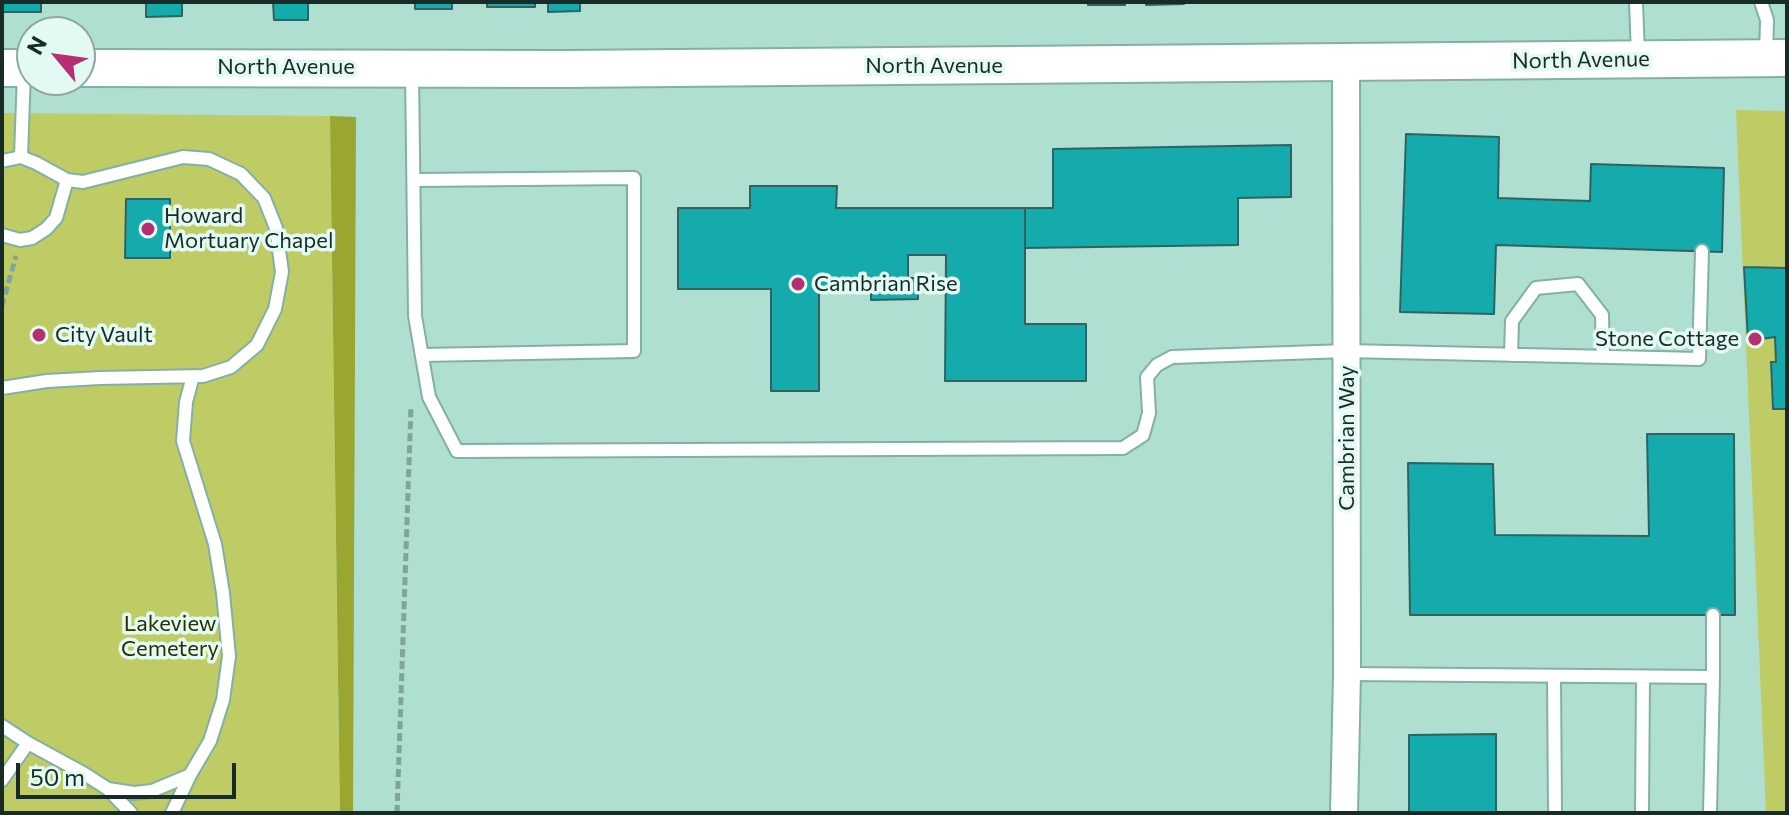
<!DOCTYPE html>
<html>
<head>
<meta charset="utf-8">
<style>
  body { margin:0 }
  #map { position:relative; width:1789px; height:815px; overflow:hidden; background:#afdfd1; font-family:Commissioner,sans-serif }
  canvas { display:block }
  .frame { position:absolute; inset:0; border:4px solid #192b26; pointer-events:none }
  .north { position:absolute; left:16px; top:16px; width:80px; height:80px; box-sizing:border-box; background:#e3faf3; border:2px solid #92a7a1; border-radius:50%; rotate:299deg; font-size:22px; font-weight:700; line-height:32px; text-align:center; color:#192b26 }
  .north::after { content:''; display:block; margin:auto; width:28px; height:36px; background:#b62f71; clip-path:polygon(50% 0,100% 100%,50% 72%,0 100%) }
  .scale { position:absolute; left:16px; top:763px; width:220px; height:36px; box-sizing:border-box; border:4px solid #192b26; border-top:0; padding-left:10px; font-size:24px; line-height:28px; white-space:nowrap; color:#192b26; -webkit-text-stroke:6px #e3faf3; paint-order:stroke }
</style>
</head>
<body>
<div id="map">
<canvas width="1789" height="815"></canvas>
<div class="frame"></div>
<div class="north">N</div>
<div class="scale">50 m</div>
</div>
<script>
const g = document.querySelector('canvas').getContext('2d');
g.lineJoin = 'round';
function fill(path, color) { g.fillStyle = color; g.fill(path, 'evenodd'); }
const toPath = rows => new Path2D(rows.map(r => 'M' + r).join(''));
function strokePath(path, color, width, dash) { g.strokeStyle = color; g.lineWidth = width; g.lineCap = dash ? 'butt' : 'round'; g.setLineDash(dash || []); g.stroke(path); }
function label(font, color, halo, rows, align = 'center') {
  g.font = font + ' Commissioner,sans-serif'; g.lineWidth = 7; g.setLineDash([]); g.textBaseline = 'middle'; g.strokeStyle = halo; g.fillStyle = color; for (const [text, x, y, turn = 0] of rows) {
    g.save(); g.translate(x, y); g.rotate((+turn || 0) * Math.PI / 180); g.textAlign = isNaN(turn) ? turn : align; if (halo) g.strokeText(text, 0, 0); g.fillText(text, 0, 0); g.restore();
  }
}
fill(toPath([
  [1736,110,1787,111,1787,813,1766,813],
  [2,113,330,116,340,813,2,813]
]), '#bfcc66');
fill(toPath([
  [330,116,356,117,353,813,340,813]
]), '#9aa630');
const building = toPath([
  [3,2,41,2,41,12,3,12,3,2],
  [146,2,182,2,182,16,146,17,146,2],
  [273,2,308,2,308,20,274,20,273,2],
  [415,2,452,2,452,9,415,9,415,2],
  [487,2,535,2,535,7,487,7,487,2],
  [548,2,580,2,580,11,548,12,548,2],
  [1088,2,1125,2,1125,5,1088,5,1088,2],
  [1146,2,1184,2,1184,4,1146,5,1146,2],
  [1406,134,1499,137,1498,198,1590,201,1591,164,1724,168,1722,252,1496,245,1494,314,1400,312,1406,134],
  [1291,145,1291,197,1238,198,1238,245,1025,248,1025,208,1053,208,1053,149,1291,145],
  [750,186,837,186,836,208,1025,208,1025,324,1086,324,1086,381,945,381,946,255,908,255,908,278,918,278,918,299,871,300,871,291,819,291,819,391,771,391,771,289,678,289,678,208,750,208,750,186],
  [126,199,170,199,170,258,125,258,126,199],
  [1744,267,1787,268,1787,409,1773,409,1771,362,1776,362,1775,337,1748,341,1744,267],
  [1647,434,1734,434,1735,615,1410,615,1408,463,1493,464,1495,535,1649,536,1647,434],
  [1496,734,1496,813,1409,813,1409,735,1496,734]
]);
fill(building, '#15aaab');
strokePath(building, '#316262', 2);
const service = toPath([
  [1636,2,1638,55],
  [1761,2,1767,20,1766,55],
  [412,71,415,316,429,397,457,451,1123,448,1143,435,1149,413,1147,377,1157,365,1172,357,1347,351,1699,359,1702,251],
  [21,157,24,71],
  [2,161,21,157,36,163,67,180,83,182,183,157,209,159,241,174,264,198,276,228,282,272,275,309,257,345,231,367,203,376,100,378,47,381,2,388],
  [414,180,634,178,634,351,422,355],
  [2,235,20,240,32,238,46,229,56,218,67,180],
  [1511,355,1512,321,1536,288,1578,284,1602,315,1603,357],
  [1347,674,1713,677,1713,615],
  [1554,676,1555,813],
  [2,726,28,743,83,773,108,789,131,813],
  [2,780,28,743],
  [108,789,134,793,152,791,190,775,210,741,223,700,229,656,223,593,215,544,183,441,186,402,193,376],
  [172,813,190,775],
  [1642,813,1643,677],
  [1710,813,1713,677]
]);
const minor = toPath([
  [1344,813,1347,674,1346,62]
]);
const secondary = toPath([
  [2,68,32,68],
  [80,68,565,69,1787,58]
]);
strokePath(service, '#82b0a3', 16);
strokePath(minor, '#82b0a3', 30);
strokePath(secondary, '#82b0a3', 40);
strokePath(toPath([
  [2,306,16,256],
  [397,813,411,406]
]), '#7fa59a', 5, [8, 4]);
strokePath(service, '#fff', 12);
strokePath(minor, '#fff', 26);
strokePath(secondary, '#fff', 36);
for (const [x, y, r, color] of [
  [148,229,8,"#b62f71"],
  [798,284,8,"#b62f71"],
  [39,335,8,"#b62f71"],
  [1755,339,8,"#b62f71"]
]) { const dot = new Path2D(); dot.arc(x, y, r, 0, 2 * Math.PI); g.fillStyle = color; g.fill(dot); strokePath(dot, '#e3faf3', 3); }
label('22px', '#192b26', '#e3faf3', [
  ["North Avenue",1581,60,-1],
  ["North Avenue",934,66],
  ["North Avenue",286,67],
  ["Cambrian Way",1347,438,-90]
]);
label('22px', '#192b26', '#e3faf3', [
  ["Howard",164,216],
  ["Mortuary Chapel",164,241],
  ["Cambrian Rise",814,284],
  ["City Vault",55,335],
  ["Stone Cottage",1739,339,"right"]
], 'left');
label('22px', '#292d00', '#e3faf3', [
  ["Lakeview",170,624],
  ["Cemetery",170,649]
]);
</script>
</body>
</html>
